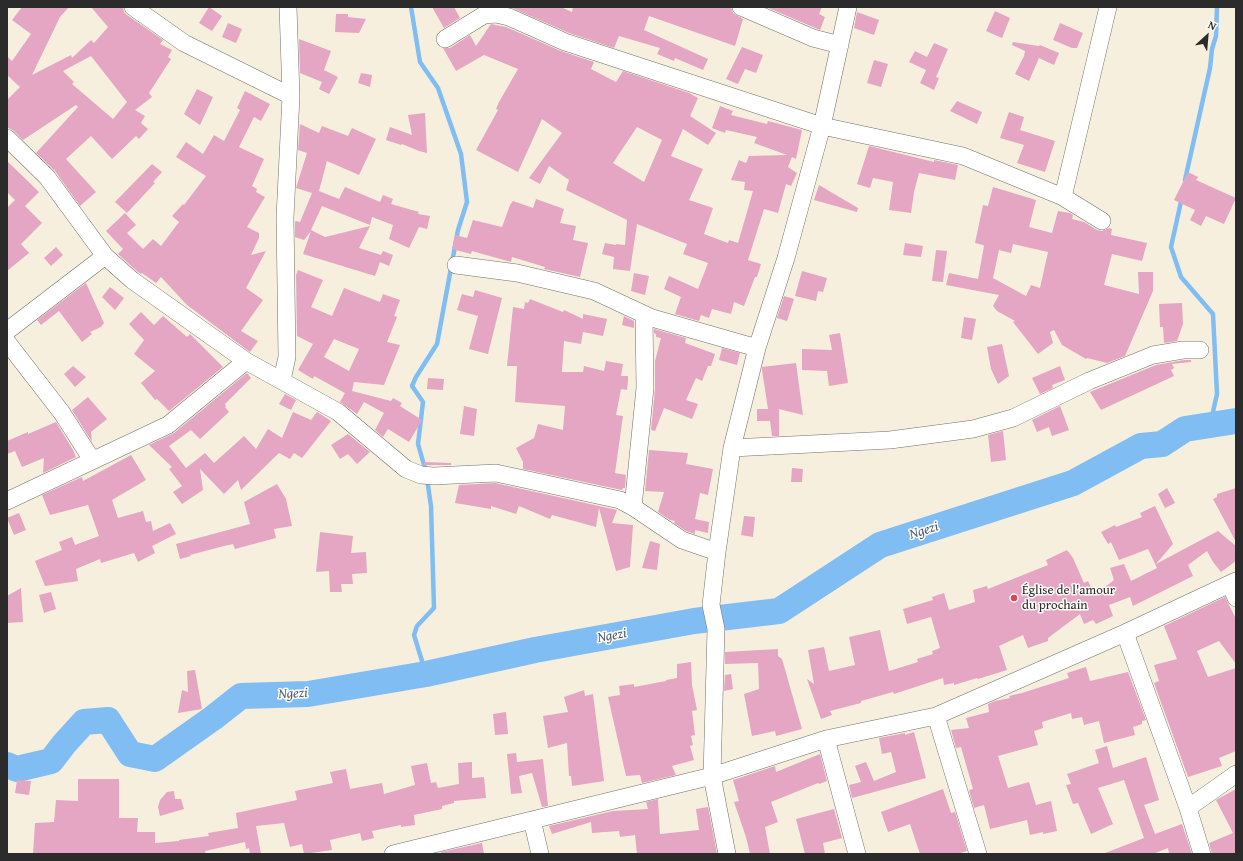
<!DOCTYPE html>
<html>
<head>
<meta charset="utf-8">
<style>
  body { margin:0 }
  #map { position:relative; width:1243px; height:861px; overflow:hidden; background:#f7efde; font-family:"Gentium Book Plus",serif }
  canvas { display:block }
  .frame { position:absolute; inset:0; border:8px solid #2b2b2b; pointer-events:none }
  .north { position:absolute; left:1187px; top:16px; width:40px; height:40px; -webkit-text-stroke:3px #fdfcf7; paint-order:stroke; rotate:26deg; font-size:11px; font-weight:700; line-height:16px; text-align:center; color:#2b2b2b }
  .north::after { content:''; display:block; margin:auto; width:14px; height:18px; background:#2b2b2b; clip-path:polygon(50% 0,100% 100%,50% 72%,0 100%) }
</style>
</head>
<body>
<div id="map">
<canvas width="1243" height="861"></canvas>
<div class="frame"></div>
<div class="north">N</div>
</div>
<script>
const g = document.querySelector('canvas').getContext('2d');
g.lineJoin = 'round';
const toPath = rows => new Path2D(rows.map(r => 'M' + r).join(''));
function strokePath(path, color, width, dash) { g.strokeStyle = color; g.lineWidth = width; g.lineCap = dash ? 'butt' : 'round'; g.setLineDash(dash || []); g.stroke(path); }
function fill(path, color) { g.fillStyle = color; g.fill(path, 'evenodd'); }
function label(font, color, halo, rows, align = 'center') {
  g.font = font + ' "Gentium Book Plus",serif'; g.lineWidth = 3; g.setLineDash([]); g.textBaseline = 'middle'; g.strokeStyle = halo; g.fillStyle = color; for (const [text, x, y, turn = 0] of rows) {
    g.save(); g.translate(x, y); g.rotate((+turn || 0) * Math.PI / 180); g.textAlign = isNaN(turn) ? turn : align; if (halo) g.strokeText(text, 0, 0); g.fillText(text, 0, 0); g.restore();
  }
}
strokePath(toPath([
  [411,7,420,62,438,88,461,154,467,202,458,230,437,344,416,377,412,386,423,402,418,444,426,472],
  [1185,180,1210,68,1212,49,1216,36,1217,7],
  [1182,197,1171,247,1181,277,1213,314,1217,394,1210,425],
  [426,674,414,635,417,626,434,608,431,506,427,479]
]), '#80bdf3', 4.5);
strokePath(toPath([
  [7,765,17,769,51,761,64,744,84,722,108,720,130,754,155,759,213,718,241,696,308,694,426,674,535,650,694,621,779,611,880,545,1073,483,1141,446,1162,444,1185,429,1236,421]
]), '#80bdf3', 26);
fill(toPath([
  [22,7,69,7,60,17,32,75,71,55,72,58,91,40,94,43,108,27,91,7,123,7,124,12,127,15,163,40,160,44,172,50,168,57,171,59,149,93,152,97,135,110,145,116,141,123,148,129,139,139,136,136,112,159,91,136,66,159,96,192,80,206,55,171,36,153,78,107,76,105,23,140,14,131,7,127,7,100,20,87,7,75,7,56,12,61,31,34,12,20],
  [91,56,127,102,113,119,72,84,74,82,63,71],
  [209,7,222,16,212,31,199,23],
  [432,7,454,7,460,18,444,28],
  [510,7,561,7,572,12,573,7,731,7,733,13,743,19,735,46,649,16,644,30,708,59,703,70,675,58,674,61,657,54,660,48,619,36,614,48,569,33],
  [766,7,822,7,819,14,825,17,820,30],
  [995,11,1010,18,1002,38,986,31],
  [857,12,879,20,874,35,854,28],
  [336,14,348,14,348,17,366,19,359,33,335,32],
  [228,23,242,29,236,43,222,37],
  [1060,23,1083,33,1077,48,1072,48,1053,40],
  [491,24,506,27,561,51,594,62,591,69,616,82,623,71,689,93,698,98,690,116,716,133,708,145,683,129,671,156,703,169,689,200,713,208,704,234,728,243,729,240,738,243,753,191,744,190,745,182,731,180,739,160,746,163,749,156,787,155,754,143,757,137,726,130,725,133,712,128,720,106,733,111,731,115,767,124,768,121,802,130,796,159,792,157,788,167,797,173,791,186,786,184,778,213,764,209,748,260,761,264,757,277,755,277,744,306,734,302,731,314,712,309,709,318,701,315,699,321,675,314,681,297,664,289,669,276,698,289,708,263,683,254,687,244,637,224,630,271,613,269,614,257,602,254,605,243,616,245,616,244,625,245,627,220,566,190,569,180,549,166,540,184,529,178,562,133,542,119,518,172,476,150,498,110,496,109,499,102,518,69,484,55,456,71,443,48,450,48,470,35,476,46],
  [637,127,662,140,644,182,613,163],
  [299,39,331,51,324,70,338,77,329,94,319,89,322,82,300,73],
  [1013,42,1039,46,1040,45,1059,53,1054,65,1039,58,1029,81,1015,74,1024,56,1025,51,1012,45],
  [934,43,948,49,936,77,939,78,934,90,920,83,926,70,909,62,915,51,927,57],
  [742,47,763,55,756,73,745,69,738,84,726,79],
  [874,60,888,64,881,87,867,83],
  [361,73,372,75,370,87,358,83],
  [197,89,213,97,200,125,184,114],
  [245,91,270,104,261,121,254,117,239,147,264,159,252,186,257,189,256,192,265,197,247,227,259,233,259,238,251,255,266,251,246,288,263,300,241,331,258,341,250,352,187,305,161,277,156,283,142,273,141,274,138,272,118,254,123,249,106,231,125,213,136,225,127,233,143,249,153,239,161,246,179,222,172,216,183,204,184,205,206,176,176,157,186,142,203,154,214,135,224,141,240,110,237,108],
  [957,101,982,112,977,124,950,111],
  [1009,112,1024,117,1020,130,1055,141,1045,172,1017,163,1024,145,1000,138],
  [425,113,427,153,419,151,402,144,401,145,386,140,390,127,412,135,408,115],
  [300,124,319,133,322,126,348,136,352,128,376,139,359,175,327,161,319,191,339,199,345,187,380,202,383,195,393,199,391,204,419,212,418,214,430,216,427,229,419,227,409,248,389,239,393,225,372,217,370,225,322,206,311,230,325,237,370,226,359,248,381,255,383,251,393,255,389,266,380,262,375,276,303,254,311,231,304,240,295,237,295,222,296,221,300,222,312,193,296,188,307,153,298,150],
  [869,146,934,162,934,160,958,165,955,180,919,173,914,192,911,213,889,210,893,182,873,178,870,188,857,184],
  [7,161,39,192,25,206,42,223,21,244,29,253,7,271,7,208,15,200,7,192],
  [152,164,162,172,153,182,155,183,127,213,115,202],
  [1188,172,1198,177,1196,180,1236,198,1224,224,1206,216,1201,226,1190,220,1195,210,1174,200],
  [819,185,858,208,857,212,814,200],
  [993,187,1036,200,1029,227,1052,233,1058,211,1070,213,1073,215,1072,219,1084,222,1097,230,1102,231,1109,228,1112,229,1111,235,1147,243,1142,261,1112,254,1104,285,1139,294,1138,272,1153,272,1153,291,1125,356,1107,363,1087,358,1086,359,1062,345,1054,330,1050,332,1053,343,1038,354,1013,322,1015,321,997,311,993,306,999,295,946,285,949,273,978,279,984,246,983,245,975,243,983,205,988,206],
  [1013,244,1048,252,1040,288,1031,285,1026,296,993,278,999,250,1011,253],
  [536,199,564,209,560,223,576,226,573,240,588,243,580,277,544,269,545,267,512,257,511,262,472,251,471,254,452,249,455,235,467,238,473,220,502,227,510,205,513,201,533,208],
  [905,243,923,246,921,257,903,255],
  [56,247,63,255,51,266,44,258],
  [936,250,947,251,943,282,932,281],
  [298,270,323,280,311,307,332,316,344,288,380,302,383,294,400,300,394,316,397,317,387,342,400,345,384,385,354,382,352,391,391,401,393,398,402,403,400,406,422,420,409,442,388,429,383,437,375,430,384,413,364,402,357,414,340,402,345,393,314,376,313,379,298,370,313,344,297,336,296,275],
  [334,339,359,349,349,371,324,357],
  [802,271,827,278,823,292,818,291,816,301,795,296],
  [634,273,649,276,645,295,631,291],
  [86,283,104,323,101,327,90,332,92,334,82,342,59,311,41,325,37,320],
  [110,287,124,298,115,310,102,297],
  [475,290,502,298,488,354,469,349,478,316,457,310,462,294,473,297],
  [784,296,794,299,787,321,777,318],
  [530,299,563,312,564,310,583,319,583,314,607,319,603,336,583,332,581,344,564,341,562,372,583,372,584,366,604,371,606,361,623,364,621,376,628,376,628,381,627,390,621,389,616,415,623,416,615,473,626,475,625,488,623,488,622,490,523,469,523,462,516,448,534,438,538,424,563,430,565,406,515,402,517,366,507,366,513,307,524,309,525,302,528,303],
  [1182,303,1183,324,1177,341,1164,343,1163,327,1160,327,1159,304],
  [141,312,154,325,163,316,187,337,190,334,223,367,169,411,157,399,155,400,141,383,155,371,134,354,144,340,129,324],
  [624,316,634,321,634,328,622,325],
  [964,317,976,319,972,340,961,338],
  [654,329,686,338,685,343,715,354,711,366,708,366,702,381,696,378,686,400,698,404,692,419,664,408,655,431,651,430,655,389,655,361,661,338,656,337,656,334,654,333],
  [840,333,848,383,829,386,827,371,802,370,802,349,832,350,829,335],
  [1002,344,1009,376,998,384,991,369,987,347],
  [722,348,740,353,737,365,719,360],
  [1184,360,1191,360,1191,362,1172,364,1174,368,1171,370,1174,376,1101,410,1090,392,1156,365],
  [796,363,803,415,779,409,779,436,772,436,770,421,757,421,757,409,768,409,762,370,762,367],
  [73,366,86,377,75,387,64,374],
  [1060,366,1065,380,1052,385,1053,388,1040,394,1032,378],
  [247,373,251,378,225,404,226,406,225,407,229,412,200,439,191,430,169,446,186,468,205,453,214,463,244,436,256,449,268,429,282,438,293,412,311,420,317,412,331,421,302,458,294,453,290,459,279,453,241,490,238,480,224,494,200,469,203,490,182,504,173,492,182,486,169,469,172,467,149,445,174,433],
  [428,378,444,379,443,390,427,389],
  [285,394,296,400,291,410,279,404],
  [88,397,107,419,91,432,92,442,72,410],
  [464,406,477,409,474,436,460,434],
  [1060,406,1069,430,1052,436,1049,427,1037,432,1032,420],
  [56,422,73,450,76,457,43,473,44,458,22,467,15,451,7,454,7,441,28,432,28,434],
  [1003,431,1006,460,991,462,988,435],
  [348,434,370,452,357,464,348,454,340,459,331,445],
  [649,450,688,453,686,464,713,469,708,495,700,493,695,519,709,522,708,533,695,530,695,534,686,531,674,523,675,521,670,520,658,512,664,492,645,491],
  [131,455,146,480,112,500,118,518,143,511,146,522,151,521,153,531,170,523,176,534,152,546,155,553,138,562,134,553,101,563,100,559,76,569,78,581,45,586,35,561,62,550,59,542,72,537,75,545,99,536,88,505,50,515,42,495,82,477,83,481],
  [424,462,451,463,451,465,424,465],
  [792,468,803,469,802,482,791,482],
  [495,483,617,510,612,523,633,525,630,567,616,571,599,508,596,527,552,515,550,519,519,506,516,514,491,506,491,509,455,503,459,485],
  [277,484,286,499,292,526,274,529,276,538,235,549,233,544,224,546,190,555,191,556,180,559,176,544,250,524,244,502],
  [1167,488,1175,503,1165,508,1158,494],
  [1236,488,1236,542,1213,499,1217,497,1217,494],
  [1155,506,1173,544,1156,564,1218,531,1236,546,1236,561,1221,572,1213,562,1207,551,1188,565,1193,576,1133,606,1130,597,1109,605,1113,616,1096,624,1093,620,1084,624,1080,614,1048,638,1048,641,1028,648,1023,635,999,646,1007,670,978,679,977,678,954,685,954,683,944,685,943,678,894,694,893,692,861,701,861,703,830,711,832,715,821,719,807,679,814,684,808,650,824,647,829,671,855,665,849,637,880,630,889,671,918,662,917,659,933,654,932,651,940,648,931,617,907,624,903,609,933,600,932,597,944,593,949,610,975,602,973,590,987,586,988,589,1048,565,1046,560,1067,550,1073,558,1084,583,1088,581,1095,595,1114,580,1110,568,1124,564,1131,581,1157,568,1148,549,1119,560,1111,542,1108,544,1101,532,1115,525,1116,527,1142,517,1140,513],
  [19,513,26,530,14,535,7,518],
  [744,516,755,517,753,537,741,535],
  [320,532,353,536,351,553,366,552,367,573,352,574,353,584,341,584,342,592,330,592,329,571,316,572],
  [650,541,660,544,657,570,642,568],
  [21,588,23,622,7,623,7,596],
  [51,592,56,609,44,613,39,595],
  [1225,597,1236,619,1236,664,1219,641,1197,651,1208,677,1236,668,1236,751,1219,758,1222,766,1188,777,1154,683,1159,681,1154,665,1177,659,1164,626],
  [778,649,778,656,782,659,802,729,776,736,775,731,752,736,744,694,759,689,758,663,725,664,725,652],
  [691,662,692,685,697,710,692,711,695,735,691,736,693,745,690,746,694,760,672,766,676,775,642,783,640,775,626,776,608,697,620,695,619,686,634,684,634,687,666,681,666,680,677,678,677,664],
  [1086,667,1090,681,1128,672,1146,720,1142,721,1142,724,1133,727,1135,735,1104,743,1099,721,1084,725,1082,717,1072,719,1071,713,1042,722,1043,728,1034,731,1038,745,998,756,1008,788,1029,782,1036,805,1051,801,1057,831,1043,834,1043,832,1030,835,1027,820,990,829,984,805,974,808,969,790,973,789,961,747,956,748,951,730,969,728,966,718,989,712,988,704,995,701,1010,698,1009,696,1022,693,1069,678,1067,673],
  [195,670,202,709,178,713,182,690,188,692,187,671],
  [731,674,733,689,724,691,725,675],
  [584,690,585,696,593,694,604,781,572,786,571,776,569,776,567,743,548,748,543,716,568,712,564,697],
  [506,712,508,734,495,735,493,714],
  [914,732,926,778,852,798,849,785,861,782,855,766,866,762,874,781,896,772,891,752,882,754,879,738,905,733,905,735],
  [1107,746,1113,768,1146,757,1159,800,1144,805,1155,834,1182,824,1192,854,1169,854,1168,848,1153,854,1105,854,1105,853,1144,838,1124,780,1098,788,1113,824,1091,834,1078,803,1073,804,1066,785,1071,784,1067,774,1099,763,1095,750],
  [516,753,517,762,543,759,548,806,542,807,532,773,519,776,522,793,511,794,507,754],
  [820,754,827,781,819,784,818,783,771,802,778,822,765,827,770,854,750,854,746,837,734,802,739,801,733,780,775,766,776,772],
  [472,762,472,778,484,777,486,798,454,801,454,803,442,806,442,809,414,815,415,825,401,827,401,825,372,831,374,838,362,841,360,833,330,840,332,850,304,854,302,844,290,847,284,823,256,826,261,854,250,854,249,848,246,849,245,842,205,851,206,854,33,854,35,823,54,822,56,800,78,801,78,779,119,779,119,818,138,818,137,832,155,832,155,843,179,841,179,840,209,836,208,833,238,828,236,813,297,800,295,791,333,783,330,772,346,769,350,789,382,783,384,794,415,785,411,766,427,763,431,783,436,782,438,788,459,784,458,763],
  [17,780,31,781,29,795,15,793],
  [943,789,951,813,955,812,967,851,957,854,920,854,910,824,888,832,881,812],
  [1236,789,1236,854,1212,854,1209,843,1233,833,1216,800],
  [174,791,175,799,181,799,184,809,160,816,158,807,160,800,167,792],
  [658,799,660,834,699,830,696,809,708,807,717,854,637,854,635,835,620,837,619,831,592,833,591,822,552,834,549,826,613,811,648,809,646,802],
  [834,809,842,838,823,843,825,854,805,854,796,819],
  [482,843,484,854,441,854,441,852]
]), '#e4a6c2');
const street = toPath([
  [133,7,184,43,291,96],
  [741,7,813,38,840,45],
  [445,39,484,15,496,14,509,17,565,42,822,126,963,156,1063,197,1102,221],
  [7,138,47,177,105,256,132,280,246,361,338,412,406,469,421,475,434,476,496,473,620,500,633,507,682,540,717,552],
  [1063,197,1108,7],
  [456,265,517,273,594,291,652,318,757,348],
  [7,331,105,256],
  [7,342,62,413,92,460],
  [282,380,287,357,285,217,291,96,288,7],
  [732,448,890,440,973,429,1013,418,1089,381,1153,355,1183,350,1200,350],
  [7,501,168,425,246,361],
  [633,507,645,388,644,315],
  [1230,584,1236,598],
  [1125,633,1188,808,1202,854],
  [936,716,978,854],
  [826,739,857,854],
  [1188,808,1236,774],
  [532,820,540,854],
  [393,854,712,776,826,739,936,716,1125,633,1236,581],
  [727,854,712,776,716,629,711,605,717,552,732,448,757,348,786,258,822,126,848,7]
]);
strokePath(street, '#72706a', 18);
strokePath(street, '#fff', 17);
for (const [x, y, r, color] of [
  [1014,598,4,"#d1495b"]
]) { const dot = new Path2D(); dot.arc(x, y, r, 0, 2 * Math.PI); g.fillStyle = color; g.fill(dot); strokePath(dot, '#fdfcf7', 1.5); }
label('13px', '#2b2b2b', '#fdfcf7', [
  ["Église de l'amour",1022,591],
  ["du prochain",1022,606]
], 'left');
label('italic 14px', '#495e71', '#fdfcf7', [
  ["Ngezi",924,531,-18],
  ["Ngezi",612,636,-10],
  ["Ngezi",293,694,-3]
]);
</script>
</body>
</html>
